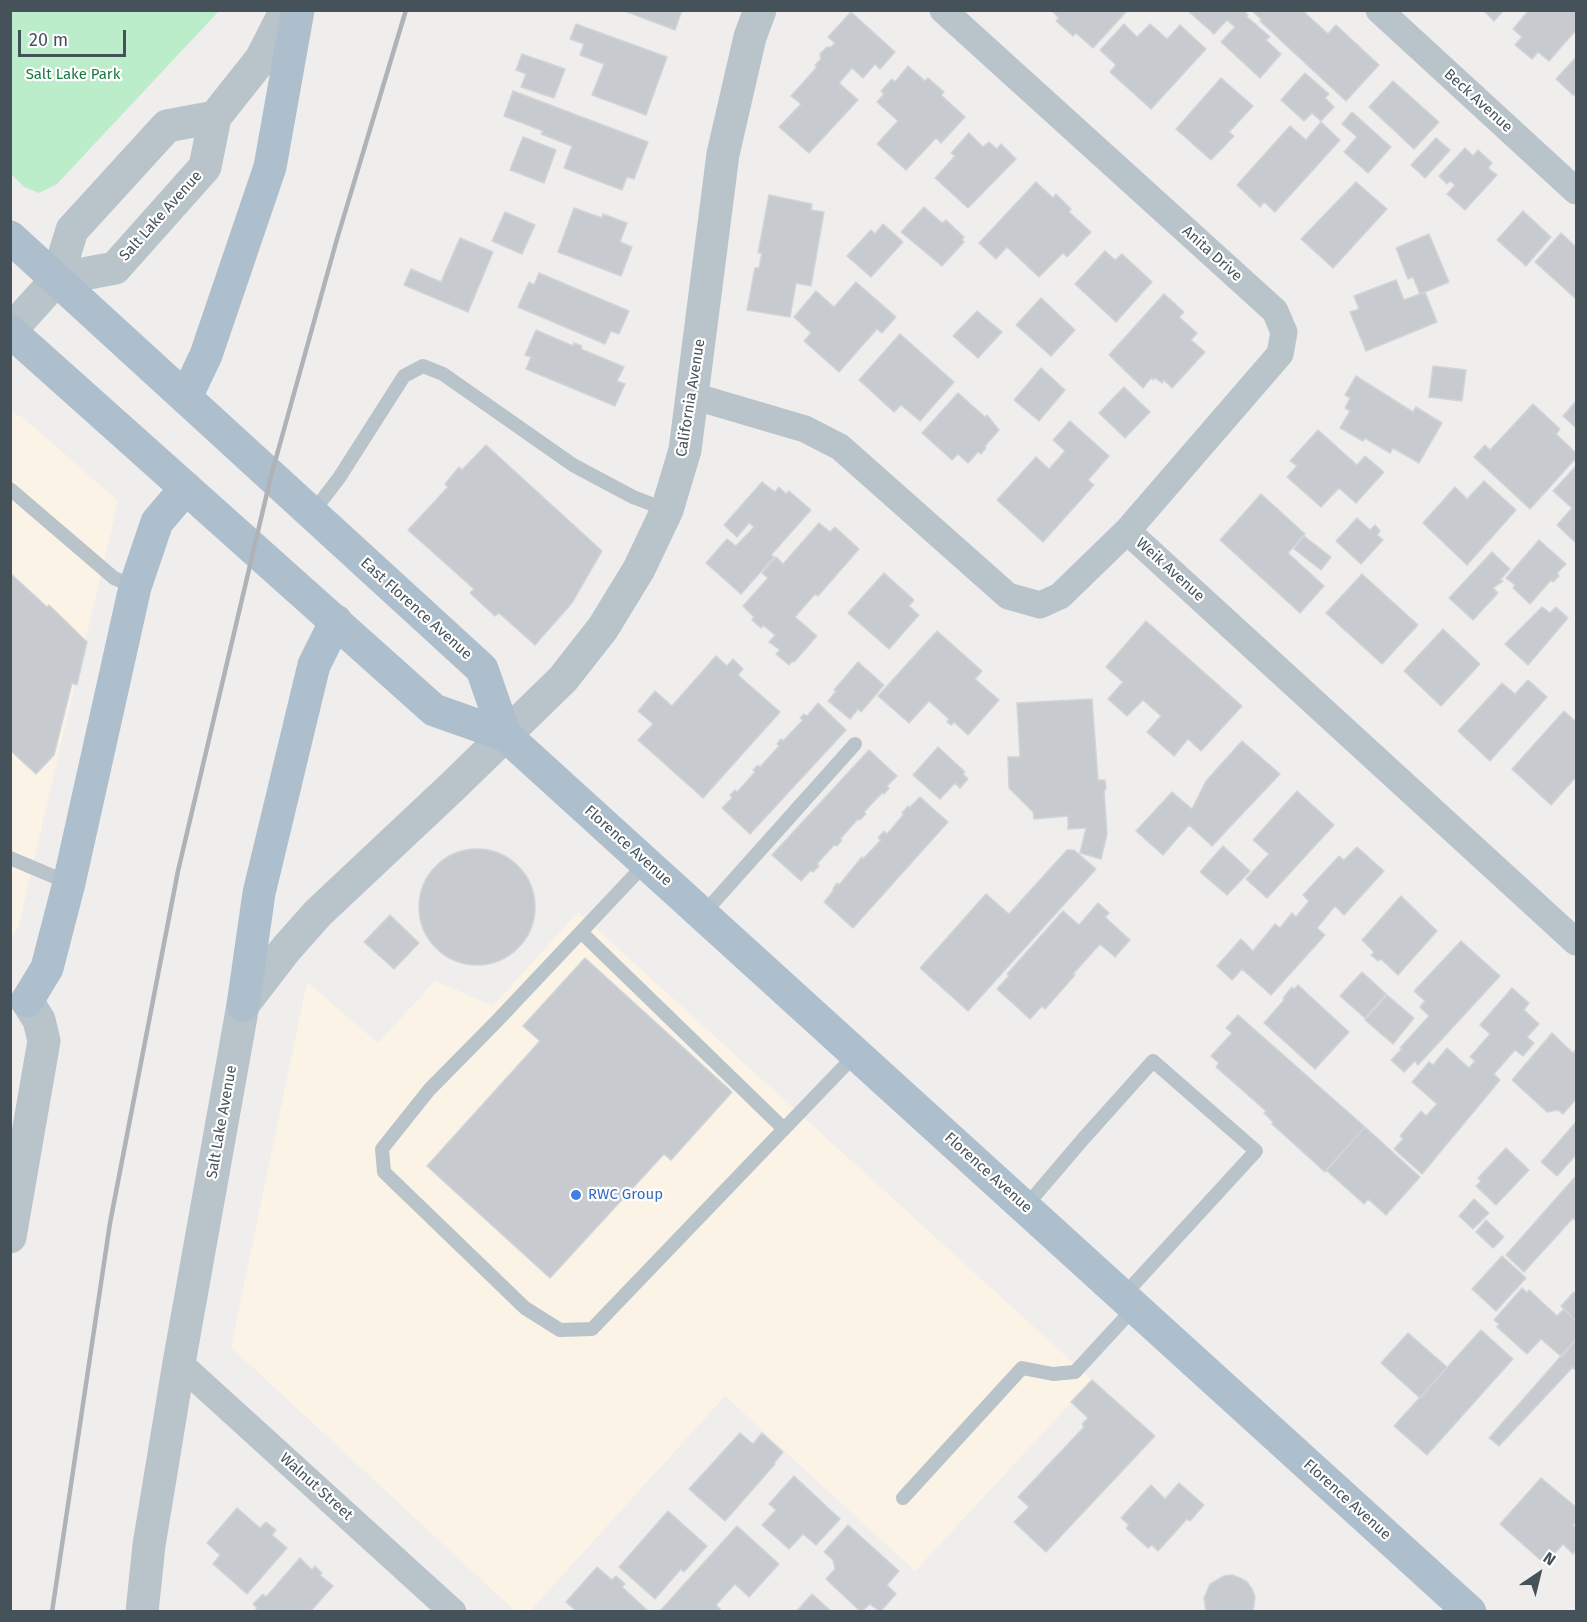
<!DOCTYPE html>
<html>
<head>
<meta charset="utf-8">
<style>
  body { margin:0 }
  #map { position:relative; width:1587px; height:1622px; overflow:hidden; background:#f0eded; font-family:"Fira Sans",sans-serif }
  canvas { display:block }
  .frame { position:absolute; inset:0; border:12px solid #46525a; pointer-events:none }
  .north { position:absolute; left:1509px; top:1544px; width:60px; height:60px; -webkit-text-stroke:4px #fff; paint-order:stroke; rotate:35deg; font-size:16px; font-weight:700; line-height:24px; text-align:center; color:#46525a }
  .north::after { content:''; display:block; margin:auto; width:21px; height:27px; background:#46525a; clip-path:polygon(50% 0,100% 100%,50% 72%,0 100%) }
  .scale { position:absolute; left:18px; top:30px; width:108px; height:27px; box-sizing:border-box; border:3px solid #46525a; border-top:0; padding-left:8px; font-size:18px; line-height:21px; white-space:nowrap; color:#46525a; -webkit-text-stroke:4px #fff; paint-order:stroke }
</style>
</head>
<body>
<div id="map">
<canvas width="1587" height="1622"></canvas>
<div class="frame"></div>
<div class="north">N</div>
<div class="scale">20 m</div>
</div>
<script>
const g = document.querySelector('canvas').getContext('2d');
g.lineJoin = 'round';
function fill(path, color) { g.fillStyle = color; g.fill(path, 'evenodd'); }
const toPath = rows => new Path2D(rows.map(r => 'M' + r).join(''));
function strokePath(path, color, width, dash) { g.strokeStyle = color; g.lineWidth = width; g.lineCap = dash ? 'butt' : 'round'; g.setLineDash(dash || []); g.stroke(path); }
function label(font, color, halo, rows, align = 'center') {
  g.font = font + ' "Fira Sans",sans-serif'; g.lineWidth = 4.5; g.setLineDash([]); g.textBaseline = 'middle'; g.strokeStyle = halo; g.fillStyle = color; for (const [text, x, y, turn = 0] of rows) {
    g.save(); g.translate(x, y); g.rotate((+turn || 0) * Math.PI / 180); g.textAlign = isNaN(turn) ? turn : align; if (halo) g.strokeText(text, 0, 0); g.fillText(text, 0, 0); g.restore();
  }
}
fill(toPath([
  [11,414,21,416,118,501,18,928,11,937],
  [578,912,1092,1380,915,1571,725,1396,530,1611,516,1612,231,1347,307,982,378,1043,435,981,493,1006]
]), '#fbf3e6');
fill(toPath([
  [11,10,219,10,219,11,57,184,39,193,24,187,11,174]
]), '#bcedca');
const building = toPath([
  [622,10,682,10,675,30,622,10],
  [1051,10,1124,10,1126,12,1093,48,1076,33,1073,36,1056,21,1059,18,1051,10],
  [1187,10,1243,10,1248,15,1246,16,1270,37,1266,40,1281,54,1260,78,1221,42,1235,27,1227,20,1214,34,1187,10],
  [1251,10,1302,10,1328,34,1336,25,1379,65,1346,101,1260,21,1262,20,1251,10],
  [1483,10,1504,10,1494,21,1483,10],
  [1529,10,1576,10,1576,30,1549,61,1538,52,1532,59,1515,45,1522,37,1513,29,1529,10],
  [851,12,895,52,880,69,875,64,863,78,852,68,839,83,858,100,809,153,779,127,801,104,791,96,817,67,815,65,821,59,820,54,827,47,831,47,835,43,828,37,851,12],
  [576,24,667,57,646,115,592,95,604,64,580,55,584,44,570,39,576,24],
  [1124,24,1137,37,1150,24,1167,39,1180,25,1206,49,1151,109,1110,72,1116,65,1100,50,1124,24],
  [522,54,565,69,554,98,521,87,526,74,516,70,522,54],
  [1576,57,1576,95,1573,95,1556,79,1576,57],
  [908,66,925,81,928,78,944,92,941,95,965,117,941,143,936,138,906,170,877,144,898,121,877,102,884,94,881,91,892,79,895,82,908,66],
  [1305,73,1329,94,1325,98,1334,107,1321,121,1312,113,1304,121,1281,100,1305,73],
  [1221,78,1253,106,1229,132,1234,136,1211,160,1176,129,1221,78],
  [1393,81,1439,122,1414,149,1369,107,1393,81],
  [513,91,648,142,634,179,627,177,622,190,564,168,572,146,541,134,543,131,504,116,513,91],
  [1352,112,1391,147,1368,173,1344,152,1357,137,1342,124,1352,112],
  [1321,122,1340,140,1275,212,1264,202,1260,207,1237,185,1290,126,1306,140,1321,122],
  [969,133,983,147,989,142,997,149,1001,144,1016,159,968,208,935,178,955,156,951,153,969,133],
  [523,137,556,150,544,183,510,170,523,137],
  [1436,138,1450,150,1425,178,1411,165,1436,138],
  [1465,148,1473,156,1478,150,1492,163,1488,168,1497,175,1465,210,1447,194,1455,185,1450,181,1447,184,1439,176,1465,148],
  [1036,182,1053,198,1056,194,1071,209,1069,212,1091,232,1067,257,1063,253,1039,277,1007,247,996,259,979,243,1036,182],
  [1356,182,1387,209,1333,268,1301,239,1356,182],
  [769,195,812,204,811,210,824,212,811,286,796,283,790,317,747,310,755,268,759,268,762,253,758,253,769,195],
  [924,207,942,223,946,220,964,237,962,240,964,242,942,266,901,232,924,207],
  [574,208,602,218,603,214,627,223,620,242,632,247,621,276,558,252,574,208],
  [1523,211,1551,237,1526,266,1497,240,1523,211],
  [505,212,535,225,522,254,492,241,505,212],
  [883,224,903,242,871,277,847,256,871,230,875,234,883,224],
  [1561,233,1576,247,1576,299,1535,262,1561,233],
  [1429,234,1449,282,1420,294,1413,277,1408,279,1396,248,1429,234],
  [460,238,493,252,468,312,404,285,411,269,441,282,460,238],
  [1105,251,1115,260,1122,254,1152,282,1116,322,1075,284,1105,251],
  [539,273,629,311,619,334,611,331,605,344,518,307,529,282,534,285,539,273],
  [1396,280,1404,300,1425,292,1437,322,1366,351,1350,312,1359,309,1354,296,1396,280],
  [856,282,896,317,882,333,877,329,839,372,804,341,811,333,794,317,816,291,834,307,856,282],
  [1164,294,1184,312,1179,317,1197,333,1191,340,1205,352,1172,388,1164,380,1162,383,1155,378,1153,380,1151,378,1143,388,1109,355,1164,294],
  [1041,298,1075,330,1051,356,1016,325,1041,298],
  [977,311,1002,332,978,358,953,336,977,311],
  [536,330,573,346,574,343,582,346,581,349,624,367,617,381,625,384,615,406,526,369,531,357,525,355,536,330],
  [900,334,954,382,920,421,901,405,894,412,859,380,900,334],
  [1433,366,1466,370,1462,401,1429,397,1433,366],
  [1041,368,1065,390,1039,421,1014,400,1041,368],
  [1356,376,1413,412,1416,407,1442,423,1419,463,1393,448,1390,453,1365,438,1363,441,1340,428,1350,411,1345,408,1350,398,1345,395,1356,376],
  [1124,387,1150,412,1125,438,1099,413,1124,387],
  [958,393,985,417,987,415,999,430,985,446,986,448,981,454,978,452,968,463,958,454,952,460,922,433,958,393],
  [1576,401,1576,428,1563,416,1576,401],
  [1533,404,1560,429,1556,434,1576,453,1576,458,1530,509,1474,457,1485,445,1490,450,1533,404],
  [1070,421,1109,456,1088,480,1094,485,1043,542,997,500,1036,457,1049,469,1065,451,1053,440,1070,421],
  [1318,430,1357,465,1365,456,1384,472,1356,503,1339,488,1321,507,1287,477,1297,466,1290,461,1318,430],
  [486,445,602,551,572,603,535,645,499,613,495,616,470,593,474,589,408,530,448,487,445,484,459,467,462,470,486,445],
  [1576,466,1576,543,1557,525,1572,508,1553,491,1576,466],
  [1484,481,1516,510,1467,565,1423,523,1455,487,1467,499,1484,481],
  [762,482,775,492,779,487,786,494,789,491,811,510,771,555,774,557,741,594,706,563,727,539,736,546,754,527,749,523,737,537,724,525,762,482],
  [1261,494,1305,534,1288,553,1324,586,1300,613,1220,540,1261,494],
  [1357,518,1370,530,1375,525,1380,531,1377,535,1383,540,1361,564,1336,541,1357,518],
  [819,523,830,532,835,527,859,549,818,596,815,594,795,617,817,636,794,662,792,661,789,665,776,654,780,650,769,642,775,635,763,625,761,628,752,620,754,617,743,606,768,578,762,573,776,557,783,564,819,523],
  [1304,536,1331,557,1321,570,1294,549,1304,536],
  [1539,540,1566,564,1557,573,1559,576,1553,582,1551,580,1530,604,1513,588,1515,585,1506,578,1539,540],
  [1492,552,1510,569,1500,580,1503,581,1493,588,1498,593,1473,620,1449,598,1492,552],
  [10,573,47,607,49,605,87,642,77,685,72,683,54,755,36,774,10,750,10,573],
  [884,573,914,600,909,606,919,615,889,649,848,613,884,573],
  [1362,574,1418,625,1382,664,1326,613,1362,574],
  [1542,607,1550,613,1556,607,1568,618,1528,665,1505,644,1542,607],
  [1146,621,1242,706,1201,751,1188,739,1174,756,1147,732,1161,716,1143,700,1127,716,1108,699,1123,682,1106,667,1146,621],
  [1443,629,1480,664,1441,706,1404,671,1443,629],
  [937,631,982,671,975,679,999,700,968,735,954,722,951,725,947,722,949,719,929,701,909,723,878,696,937,631],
  [716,656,727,666,733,659,743,669,738,675,780,712,703,798,638,740,653,724,638,711,655,691,672,706,716,656],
  [858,662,884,685,861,712,858,709,850,719,828,701,836,691,834,690,858,662],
  [1528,680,1547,697,1490,761,1458,731,1502,683,1515,694,1528,680],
  [1092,699,1098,780,1105,780,1106,789,1104,790,1107,834,1101,859,1080,853,1086,828,1068,829,1068,816,1034,819,1033,812,1009,788,1008,757,1020,757,1017,703,1092,699],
  [818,703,846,730,750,834,722,808,732,798,730,795,735,790,737,792,755,772,753,770,758,765,760,767,779,746,777,744,781,739,783,741,803,720,800,718,804,714,807,716,818,703],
  [1564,711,1576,722,1576,777,1551,805,1512,769,1564,711],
  [1242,741,1280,774,1212,846,1189,825,1163,855,1136,831,1172,792,1192,809,1206,781,1242,741],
  [938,747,965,772,963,774,968,779,960,788,955,783,940,799,913,775,938,747],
  [869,750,897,776,887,786,889,788,884,794,882,793,864,812,866,814,860,820,858,819,840,839,842,840,837,846,834,845,817,864,819,866,813,872,811,870,801,881,772,855,869,750],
  [1297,791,1334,825,1267,898,1246,879,1269,854,1253,840,1297,791],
  [920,797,948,822,853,928,824,902,834,890,833,889,837,883,839,885,862,857,863,859,881,840,878,838,884,831,887,834,904,814,902,813,908,806,909,808,920,797],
  [1223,846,1250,871,1227,895,1200,872,1223,846],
  [1357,847,1384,871,1344,915,1335,906,1317,928,1325,935,1271,995,1242,969,1232,980,1217,966,1241,939,1253,951,1275,924,1280,928,1292,913,1296,917,1309,901,1303,895,1339,856,1344,860,1357,847],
  '419 907a58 58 0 1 1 116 0a58 58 0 1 1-116 0Z',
  [1067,850,1074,850,1096,869,968,1011,920,968,986,894,1009,914,1067,850],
  [1401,896,1437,931,1398,975,1381,959,1378,961,1371,955,1374,952,1362,940,1401,896],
  [1098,903,1109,913,1105,917,1130,940,1115,957,1100,944,1073,974,1075,975,1045,1009,1042,1006,1030,1019,997,989,1009,976,1007,974,1063,911,1079,925,1098,903],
  [390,915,419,943,394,969,364,942,390,915],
  [1461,941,1500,976,1418,1065,1415,1061,1404,1072,1391,1060,1402,1049,1400,1048,1429,1016,1420,1007,1425,1001,1414,991,1461,941],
  [585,958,732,1092,671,1160,664,1154,550,1278,427,1166,540,1041,523,1026,585,958],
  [1362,972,1386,994,1365,1018,1340,996,1362,972],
  [1298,985,1349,1032,1315,1069,1264,1023,1284,1000,1283,998,1292,987,1294,989,1298,985],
  [1512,988,1529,1003,1524,1010,1539,1024,1527,1037,1534,1043,1523,1056,1515,1050,1494,1074,1500,1080,1422,1174,1394,1149,1403,1139,1400,1136,1421,1111,1426,1116,1437,1104,1412,1082,1429,1062,1433,1065,1447,1048,1469,1068,1475,1061,1470,1057,1490,1034,1480,1025,1512,988],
  [1387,995,1414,1018,1393,1044,1365,1020,1387,995],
  [1238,1015,1365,1127,1325,1172,1272,1124,1273,1122,1264,1113,1266,1111,1216,1067,1219,1063,1211,1056,1232,1033,1226,1028,1238,1015],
  [1552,1033,1573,1053,1576,1049,1576,1099,1563,1114,1558,1110,1547,1112,1512,1080,1552,1033],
  [1576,1122,1576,1155,1557,1176,1541,1162,1576,1122],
  [1365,1127,1420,1177,1386,1215,1368,1199,1364,1204,1326,1170,1365,1127],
  [1506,1148,1529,1170,1496,1205,1476,1186,1481,1181,1478,1178,1506,1148],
  [1575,1177,1576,1221,1573,1218,1524,1272,1506,1255,1575,1177],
  [1474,1199,1489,1213,1473,1229,1459,1216,1474,1199],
  [1486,1220,1504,1237,1493,1248,1476,1232,1486,1220],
  [1502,1256,1526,1278,1496,1311,1472,1289,1502,1256],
  [1522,1288,1527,1293,1529,1290,1557,1316,1564,1309,1576,1321,1576,1339,1562,1357,1541,1339,1527,1354,1497,1327,1499,1324,1494,1320,1522,1288],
  [1574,1292,1576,1294,1576,1321,1561,1306,1574,1292],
  [1481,1330,1513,1359,1427,1455,1394,1426,1481,1330],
  [1408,1333,1447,1367,1420,1398,1381,1363,1408,1333],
  [1576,1339,1576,1371,1573,1367,1499,1446,1489,1438,1576,1339],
  [1092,1380,1155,1436,1046,1552,1014,1522,1029,1507,1018,1497,1084,1427,1082,1424,1088,1418,1071,1402,1092,1380],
  [740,1433,753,1444,762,1433,783,1452,774,1463,775,1464,725,1521,689,1489,740,1433],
  [794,1476,840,1519,816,1545,803,1534,789,1549,762,1525,776,1510,769,1504,794,1476],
  [1541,1478,1576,1507,1576,1521,1573,1525,1576,1529,1576,1550,1573,1554,1563,1544,1545,1564,1500,1524,1541,1478],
  [1179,1483,1204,1505,1190,1521,1187,1519,1158,1551,1152,1545,1148,1548,1126,1528,1129,1525,1121,1518,1151,1485,1165,1499,1179,1483],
  [237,1508,260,1528,266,1522,276,1530,272,1535,287,1548,247,1594,213,1564,220,1555,207,1543,237,1508],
  [668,1511,707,1546,684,1572,681,1569,655,1599,619,1567,668,1511],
  [848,1525,899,1571,887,1585,896,1594,880,1612,870,1604,861,1612,826,1579,835,1569,833,1560,824,1552,848,1525],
  [737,1526,779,1564,749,1597,735,1584,716,1605,723,1612,659,1612,737,1526],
  [300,1558,312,1570,315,1566,322,1573,320,1575,333,1586,310,1612,253,1612,257,1608,253,1604,263,1594,266,1597,300,1558],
  [597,1567,612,1580,616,1576,625,1584,622,1587,647,1610,646,1612,577,1612,566,1602,597,1567],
  [1232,1575,1240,1578,1247,1582,1252,1589,1255,1597,1253,1612,1206,1612,1204,1598,1210,1584,1224,1576,1232,1575],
  [812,1594,832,1612,796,1612,812,1594]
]);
fill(building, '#c7cbd0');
strokePath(building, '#d1d4d9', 1.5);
strokePath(toPath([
  [10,489,114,578,135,587],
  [312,513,339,478,404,376,423,366,443,374,573,465,633,497,667,510],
  [10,858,69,883],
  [646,863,496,1022,429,1090,382,1149,384,1172,525,1308,560,1330,592,1329,856,1054],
  [703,914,855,744],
  [581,932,784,1129],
  [1025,1207,1084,1138,1153,1061,1256,1151,1123,1296],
  [903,1498,1022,1368,1053,1374,1075,1372,1135,1307]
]), '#b9c3ca', 14);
strokePath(toPath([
  [943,10,1275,311,1284,332,1280,354,1127,531],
  [1379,10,1576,191],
  [693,396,805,429,840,447,1008,596,1040,605,1060,596,1127,531,1576,942],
  [179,1363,453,1612]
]), '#b9c3ca', 27);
strokePath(toPath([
  [57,279,115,268,205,167,215,117,261,59,286,10],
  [10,331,57,279,72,230,167,126,215,117],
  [10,1237,44,1041,39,1020,27,1001],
  [142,1612,149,1545,179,1363,243,1005,286,949,318,913,452,787,563,679,603,628,639,569,667,510,685,450,723,154,750,37,760,10]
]), '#b9c3ca', 33);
strokePath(toPath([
  [10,237,482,669,505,735],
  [10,331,434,710,505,735,1470,1612],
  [186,397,206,355,270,167,298,10],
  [27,1001,47,968,69,883,135,587,157,522,186,488],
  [243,1005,259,893,314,665,336,621]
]), '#adbfcc', 33);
strokePath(toPath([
  [52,1612,110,1223,178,871,271,476,337,239,406,10]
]), '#afb3b7', 4.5);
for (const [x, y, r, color] of [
  [576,1195,6,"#3f7fe0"]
]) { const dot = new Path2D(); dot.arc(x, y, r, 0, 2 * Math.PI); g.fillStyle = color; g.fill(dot); strokePath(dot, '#fff', 2); }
label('15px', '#19793f', '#fff', [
  ["Salt Lake Park",73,75]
]);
label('15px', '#46525a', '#fff', [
  ["Beck Avenue",1478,101,42],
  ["Salt Lake Avenue",161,216,-48],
  ["Anita Drive",1212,254,42],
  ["California Avenue",691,398,-81],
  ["Weik Avenue",1170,570,42],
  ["East Florence Avenue",416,609,42],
  ["Florence Avenue",628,846,42],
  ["Salt Lake Avenue",222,1122,-80],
  ["Florence Avenue",988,1173,42],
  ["Walnut Street",316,1487,42],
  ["Florence Avenue",1347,1500,42]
]);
label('15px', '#366cbe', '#fff', [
  ["RWC Group",588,1195]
], 'left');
</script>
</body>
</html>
